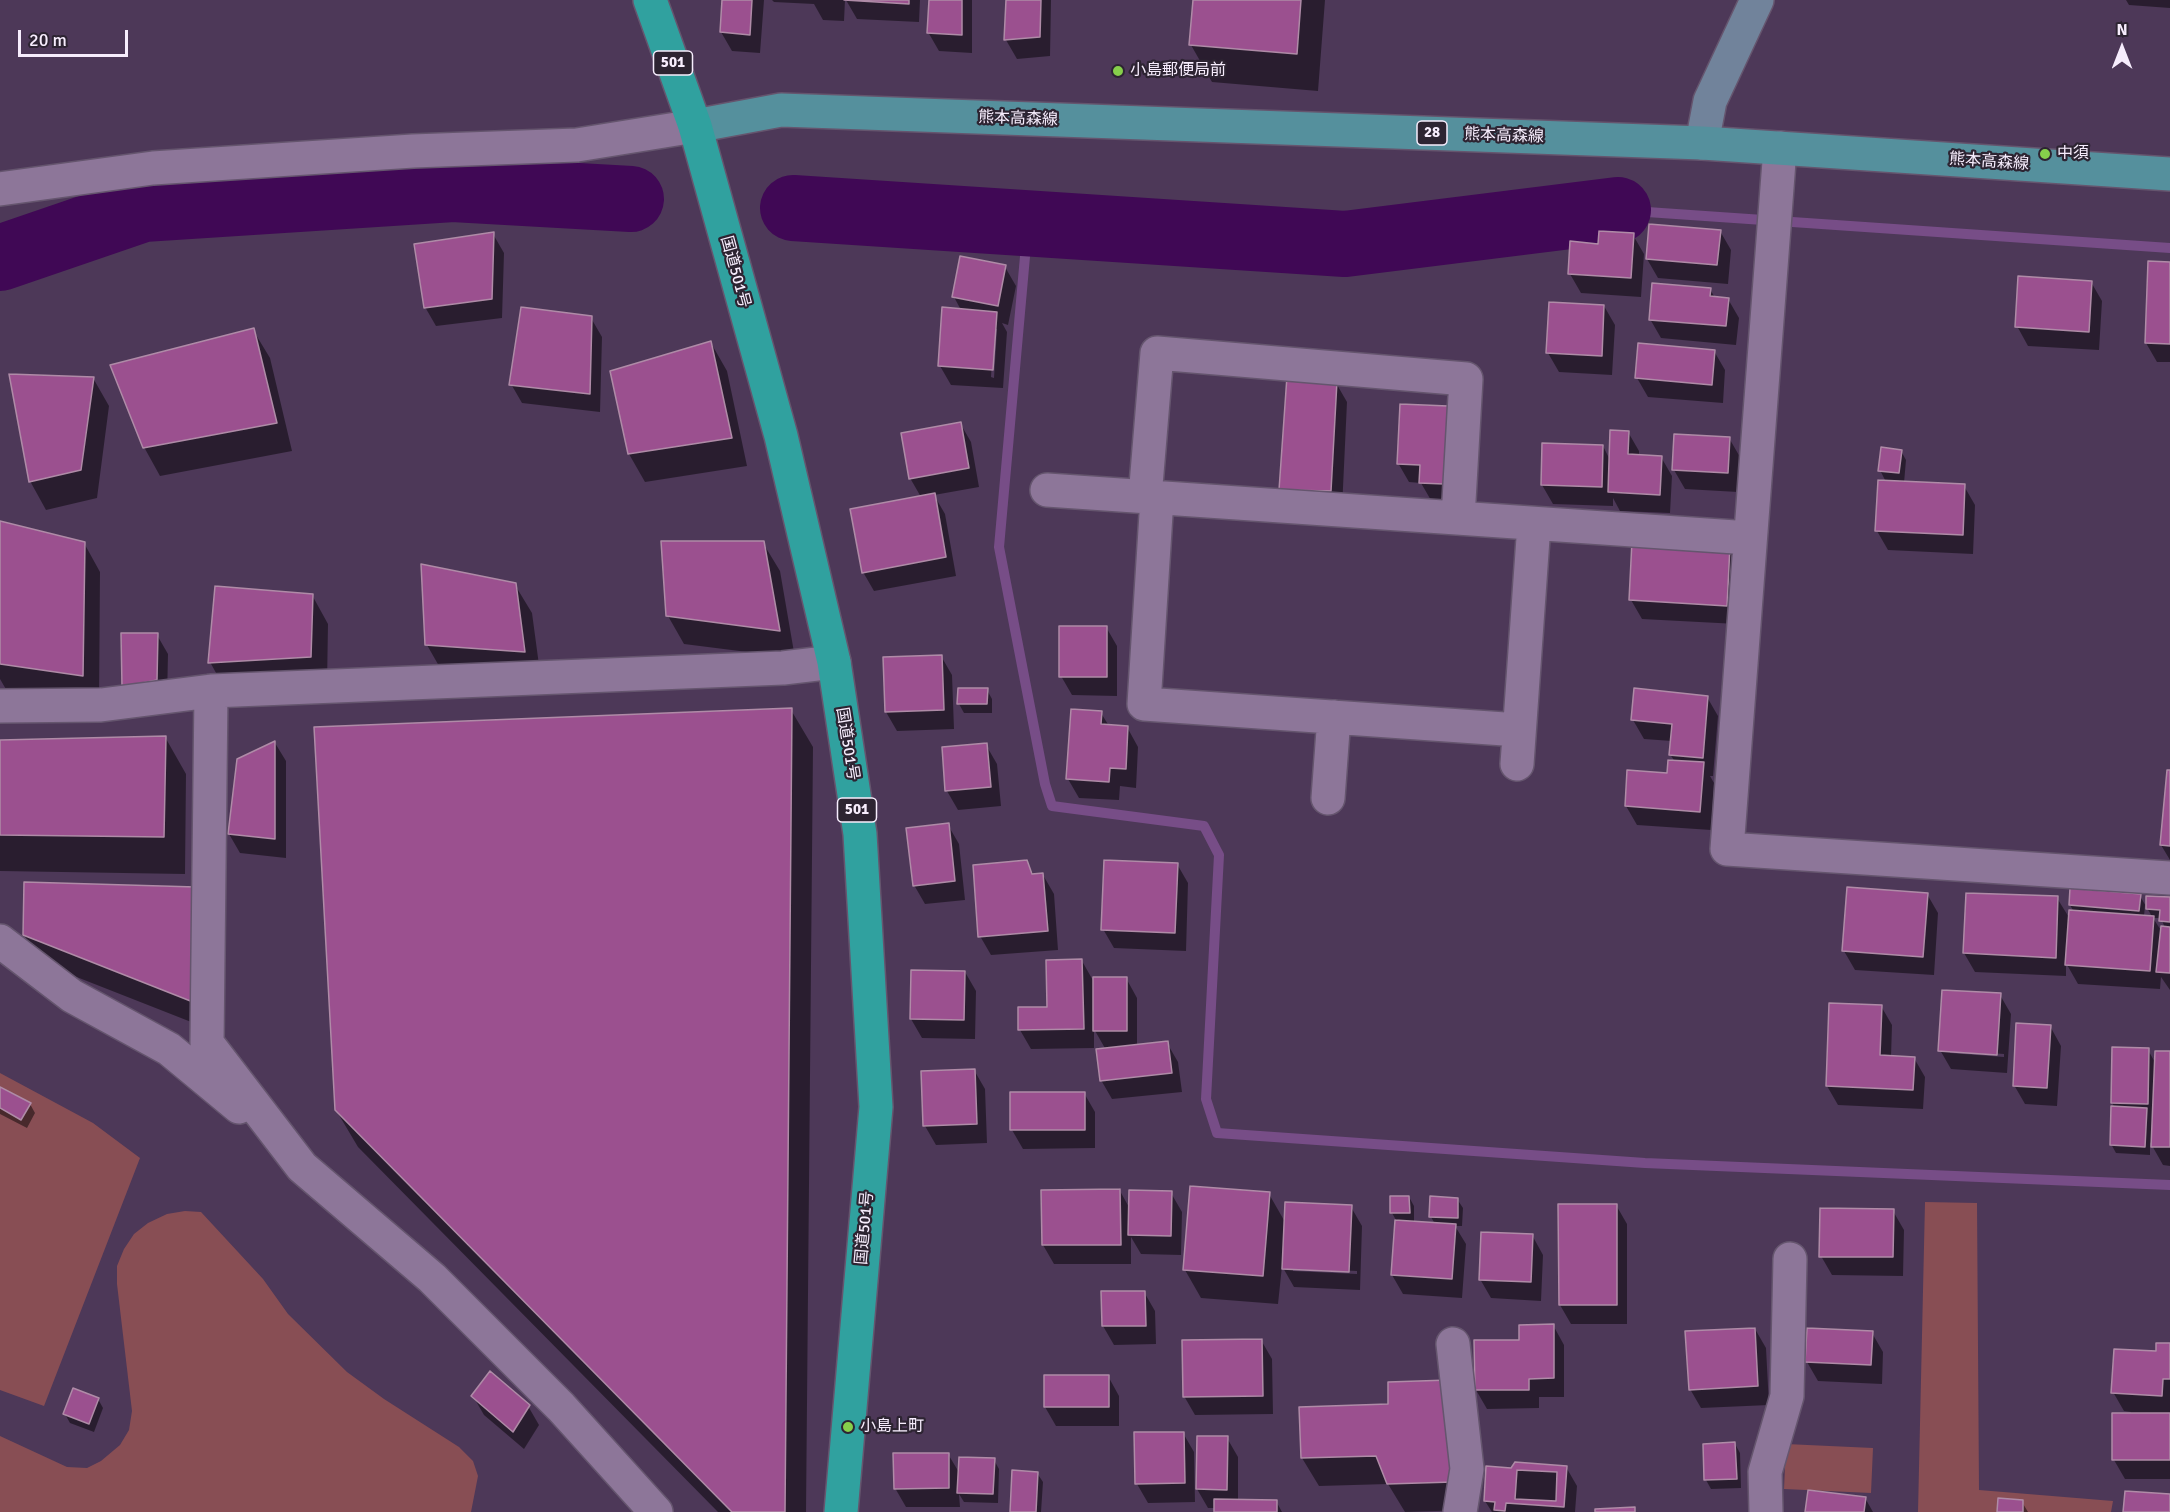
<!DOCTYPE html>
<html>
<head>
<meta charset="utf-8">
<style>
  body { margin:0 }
  #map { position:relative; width:2170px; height:1512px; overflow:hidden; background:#4d3858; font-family:Signika,sans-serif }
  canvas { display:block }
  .north { position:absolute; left:2092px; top:18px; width:60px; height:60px; -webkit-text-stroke:4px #2d2432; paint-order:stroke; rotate:0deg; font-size:16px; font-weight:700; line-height:24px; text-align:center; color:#f7edfd }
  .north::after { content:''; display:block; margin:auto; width:21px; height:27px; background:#f7edfd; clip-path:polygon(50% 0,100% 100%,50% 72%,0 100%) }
  .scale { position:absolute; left:18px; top:30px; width:110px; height:27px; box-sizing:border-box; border:3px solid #f7edfd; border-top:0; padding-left:8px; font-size:18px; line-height:21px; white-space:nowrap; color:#f7edfd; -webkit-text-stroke:4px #2d2432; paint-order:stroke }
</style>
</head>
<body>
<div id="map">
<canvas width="2170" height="1512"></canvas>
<div class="north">N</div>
<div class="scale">20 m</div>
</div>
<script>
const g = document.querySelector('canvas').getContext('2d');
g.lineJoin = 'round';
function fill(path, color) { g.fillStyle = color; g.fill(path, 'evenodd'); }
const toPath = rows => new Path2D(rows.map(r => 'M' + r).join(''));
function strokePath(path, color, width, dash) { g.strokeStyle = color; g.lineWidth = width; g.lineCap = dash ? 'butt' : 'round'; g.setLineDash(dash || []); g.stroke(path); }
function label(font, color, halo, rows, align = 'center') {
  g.font = font + ' Signika,"Noto Sans JP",sans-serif'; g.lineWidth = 4.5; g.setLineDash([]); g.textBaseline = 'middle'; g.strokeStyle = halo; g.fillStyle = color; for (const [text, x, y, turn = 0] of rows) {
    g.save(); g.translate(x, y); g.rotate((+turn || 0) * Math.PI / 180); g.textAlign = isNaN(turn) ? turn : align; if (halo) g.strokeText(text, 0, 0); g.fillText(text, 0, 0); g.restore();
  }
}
fill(toPath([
  [0,1073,93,1123,140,1158,44,1406,0,1390],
  [1925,1202,1977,1203,1979,1490,2113,1501,2111,1512,1918,1512],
  [185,1211,201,1212,263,1279,288,1314,347,1372,384,1399,459,1447,473,1461,478,1476,471,1512,0,1512,0,1436,67,1467,87,1468,101,1461,120,1445,129,1430,132,1411,117,1284,117,1266,124,1249,134,1234,148,1223,167,1214],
  [1786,1444,1873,1448,1871,1493,1784,1489]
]), '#884e54');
fill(toPath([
  [723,0,764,0,760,53,732,51,721,32],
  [772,0,845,0,844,21,823,20,814,4,774,2],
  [846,0,920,0,919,22,857,19],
  [931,0,972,0,972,53,939,51,928,32],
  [1007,0,1051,0,1050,56,1017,59,1006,40],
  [1194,0,1325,0,1318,91,1212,82,1191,45],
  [2126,0,2170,0,2170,8,2129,5],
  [1720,231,1731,250,1728,284,1658,278,1647,259],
  [493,234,504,253,502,318,436,326,425,307],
  [1633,235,1644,254,1641,297,1581,293,1570,274,1600,245],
  [2170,263,2170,362,2157,362,2146,343],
  [1005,267,1016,286,1008,325,1002,323,1007,332,1003,388,951,385,940,366,961,310,954,297],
  [994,329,997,329,994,378,991,377],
  [2091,282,2102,301,2099,350,2028,346,2017,326],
  [1710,289,1715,298,1728,299,1739,318,1736,345,1661,338,1650,319],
  [1604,306,1615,325,1612,375,1559,372,1548,353],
  [591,318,602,337,600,412,522,403,511,384],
  [253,330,270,358,292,451,160,476,144,447],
  [711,343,727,371,747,466,645,482,629,454,612,372],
  [1714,351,1725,370,1723,403,1648,397,1637,378],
  [93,378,109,406,97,498,46,510,30,481],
  [1289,378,1336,383,1347,402,1342,509,1291,508],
  [1401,406,1455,503,1432,502,1421,483,1409,482,1398,463],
  [960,423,971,442,979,487,934,495,945,514,956,576,874,591,863,572,921,497,910,478],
  [1628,432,1639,451,1639,456,1661,457,1672,476,1670,513,1620,511,1613,498,1613,506,1553,504,1542,485,1603,446,1610,460],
  [1729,438,1740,457,1738,492,1685,489,1674,470],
  [1901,451,1906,460,1904,483,1964,486,1975,505,1973,554,1888,550,1877,531,1886,482,1880,470],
  [0,523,84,543,100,572,99,704,7,691,0,679],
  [763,543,780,571,795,658,684,644,668,616],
  [1729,547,1740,566,1737,624,1642,619,1631,600],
  [515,585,532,613,541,680,443,673,427,645],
  [312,595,328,624,327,685,226,691,210,662],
  [1106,627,1117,646,1117,696,1072,695,1061,676],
  [157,635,168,654,167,699,123,686],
  [941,656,952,675,954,729,897,731,886,712],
  [987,690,992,699,992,713,964,713,959,704],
  [1707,697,1718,716,1713,776,1710,776,1714,783,1711,830,1637,825,1626,806,1669,774,1675,762,1670,754,1672,741,1644,739,1633,720],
  [791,710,813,747,806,1512,718,1512,358,1147,336,1110],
  [1101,713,1109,726,1127,727,1138,747,1136,788,1120,786,1119,800,1079,798,1068,779],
  [165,737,186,774,185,874,0,871,0,741],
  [275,743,286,761,286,858,240,853,229,834],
  [986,745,997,764,1001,806,958,810,947,791],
  [2170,772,2170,860,2161,845],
  [948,825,959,844,965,900,925,904,914,885],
  [1026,862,1034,875,1043,875,1054,894,1058,950,991,955,980,936],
  [1177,864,1188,883,1186,951,1114,948,1103,929],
  [196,889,209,1029,41,963,24,935],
  [1927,894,1938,913,1934,975,1855,970,1844,951],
  [2140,896,2147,908,2170,899,2170,990,2161,977,2160,989,2078,984,2066,963,2066,976,1975,972,1964,953,2057,898,2070,919,2074,912,2070,905],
  [2145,905,2150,913,2152,917,2144,916],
  [2153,918,2161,918,2165,928,2162,932],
  [1082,961,1095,984,1126,978,1137,998,1137,1046,1167,1043,1178,1062,1182,1092,1112,1099,1101,1080,1106,1050,1094,1029,1094,1048,1031,1049,1020,1030,1019,1009,1049,1008],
  [965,972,976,991,975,1039,922,1038,911,1019],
  [2000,995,2011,1014,2007,1073,1951,1069,1940,1050],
  [1950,1050,2004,1054,2004,1057,1950,1053],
  [1881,1006,1892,1025,1891,1057,1914,1058,1925,1077,1923,1109,1838,1105,1827,1086],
  [2050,1026,2061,1046,2057,1106,2025,1104,2014,1085],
  [2148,1050,2156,1064,2170,1053,2170,1166,2163,1165,2150,1142,2150,1155,2116,1153,2111,1144,2115,1108,2112,1103],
  [974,1070,985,1089,987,1143,936,1145,925,1126,923,1072],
  [0,1091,30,1104,35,1113,27,1128,0,1114],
  [1084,1093,1095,1112,1095,1148,1023,1149,1012,1130],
  [1120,1191,1130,1209,1171,1193,1182,1212,1181,1255,1141,1254,1131,1237,1131,1264,1054,1264,1043,1245],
  [1269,1194,1285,1222,1351,1207,1362,1226,1360,1290,1294,1287,1282,1266,1278,1304,1201,1298,1185,1270],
  [1293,1268,1357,1271,1357,1274,1293,1271],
  [1409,1197,1414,1206,1414,1223,1435,1224,1431,1217,1457,1199,1463,1208,1462,1226,1455,1226,1466,1244,1462,1298,1403,1294,1392,1275,1396,1220,1392,1213],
  [1616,1205,1627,1224,1627,1324,1571,1324,1560,1305],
  [1893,1211,1904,1230,1903,1276,1832,1275,1821,1256],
  [1532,1235,1543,1255,1541,1301,1491,1298,1480,1279],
  [1144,1292,1155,1311,1156,1344,1114,1345,1103,1326],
  [1553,1325,1564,1345,1564,1397,1539,1397,1539,1408,1487,1409,1476,1390,1521,1341],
  [1755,1329,1766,1348,1769,1405,1701,1408,1690,1389],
  [1872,1333,1883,1352,1882,1384,1818,1381,1807,1362],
  [1261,1340,1272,1359,1273,1414,1195,1415,1184,1396],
  [2170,1345,2170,1479,2125,1479,2114,1460,2131,1412,2124,1411,2113,1392,2157,1352],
  [1108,1376,1119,1396,1119,1426,1056,1426,1045,1407],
  [1389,1384,1468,1510,1405,1512,1388,1484,1319,1486,1302,1458,1390,1406],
  [473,1396,528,1406,539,1425,524,1449,484,1415],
  [98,1399,103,1408,94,1432,70,1423,65,1414],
  [1183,1433,1194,1452,1195,1502,1148,1503,1137,1484],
  [1227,1438,1238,1457,1238,1501,1276,1501,1282,1512,1216,1512,1216,1508,1208,1508,1197,1489],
  [1735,1444,1740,1453,1741,1488,1711,1489,1706,1480],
  [948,1454,960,1474,994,1460,999,1469,998,1503,964,1502,959,1494,960,1507,906,1507,895,1488],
  [1566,1467,1577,1486,1575,1512,1492,1512,1485,1501,1512,1470],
  [1037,1473,1043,1482,1041,1512,1011,1512],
  [1865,1498,1873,1512,1807,1512],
  [2022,1502,2028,1512,1999,1512]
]), '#0007');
strokePath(toPath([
  [1618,210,2170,248],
  [1028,223,999,547,1045,784,1052,806,1204,826,1219,855,1206,1099,1217,1133,1645,1163,2170,1185]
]), '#774d87', 10);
strokePath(toPath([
  [793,208,1345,244,1618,210],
  [0,258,143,209,453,189,631,199]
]), '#400855', 66);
const building = toPath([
  [722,0,752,0,750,35,720,32,722,0],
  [844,0,909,0,909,4,844,0],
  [929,0,962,0,962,35,927,33,929,0],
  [1006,0,1041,0,1040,37,1004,40,1006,0],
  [1193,0,1301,0,1297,54,1189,45,1193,0],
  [1649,224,1721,230,1717,265,1646,259,1649,224],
  [1599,231,1634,233,1631,278,1568,274,1570,241,1598,244,1599,231],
  [494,232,492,299,424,308,414,244,494,232],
  [960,256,1006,265,998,306,952,297,960,256],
  [2148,261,2170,262,2170,344,2145,343,2148,261],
  [2018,276,2092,281,2089,332,2015,327,2018,276],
  [1652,283,1711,288,1710,296,1729,298,1726,326,1649,320,1652,283],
  [1549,302,1604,305,1602,356,1546,353,1549,302],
  [521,307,592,316,590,394,509,385,521,307],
  [942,307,997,312,993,370,938,366,942,307],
  [254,328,277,423,143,448,110,365,254,328],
  [711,341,732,438,628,454,610,371,711,341],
  [1638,343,1715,350,1712,385,1635,378,1638,343],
  [9,374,94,377,81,470,29,482,9,374],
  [1287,376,1337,381,1331,491,1279,490,1287,376],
  [1400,404,1448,406,1444,484,1419,483,1420,465,1397,464,1400,404],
  [961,422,969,468,909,479,901,433,961,422],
  [1610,430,1629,431,1628,454,1662,456,1660,495,1608,492,1610,430],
  [1674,434,1730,437,1728,473,1672,470,1674,434],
  [1542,443,1603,445,1602,487,1541,485,1542,443],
  [1881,447,1902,450,1899,473,1878,471,1881,447],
  [1878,480,1965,484,1963,535,1875,531,1878,480],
  [935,493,946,557,862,573,850,509,935,493],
  [0,521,85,542,83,676,0,664,0,521],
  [661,541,764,541,780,631,666,616,661,541],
  [1632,541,1730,546,1727,606,1629,600,1632,541],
  [421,564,516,583,525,652,425,645,421,564],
  [215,586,313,594,311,657,208,663,215,586],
  [1059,626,1107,626,1107,677,1059,677,1059,626],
  [121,633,158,633,157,680,122,687,121,633],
  [942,655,944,710,885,712,883,657,942,655],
  [958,688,988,688,987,704,957,704,958,688],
  [1634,688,1708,696,1703,758,1669,755,1672,724,1631,720,1634,688],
  [792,708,785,1512,732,1512,335,1110,314,727,792,708],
  [1071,709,1102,711,1101,724,1128,726,1126,769,1110,768,1109,782,1066,779,1071,709],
  [166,736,164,837,0,835,0,740,166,736],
  [275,741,275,839,228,834,237,759,275,741],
  [987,743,991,787,945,791,942,747,987,743],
  [1668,760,1704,762,1700,812,1625,806,1627,770,1667,773,1668,760],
  [2167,770,2170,770,2170,846,2160,845,2167,770],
  [949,823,955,881,913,886,906,828,949,823],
  [1027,860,1032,874,1043,873,1048,931,978,937,973,865,1027,860],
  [1104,860,1178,863,1175,933,1101,930,1104,860],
  [24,882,196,887,193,1002,23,935,24,882],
  [1847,887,1928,893,1923,957,1842,951,1847,887],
  [2070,888,2141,894,2139,911,2069,905,2070,888],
  [1966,893,2058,896,2056,958,1963,953,1966,893],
  [2146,896,2170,897,2170,922,2159,921,2160,910,2146,909,2146,896],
  [2069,910,2154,916,2150,971,2065,965,2069,910],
  [2161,926,2170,927,2170,973,2156,972,2161,926],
  [1082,959,1084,1029,1018,1030,1018,1007,1047,1007,1046,960,1082,959],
  [911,970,965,971,964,1020,910,1019,911,970],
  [1093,977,1127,977,1127,1031,1093,1031,1093,977],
  [1942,990,2001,993,1997,1055,1938,1051,1942,990],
  [1829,1003,1882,1005,1880,1055,1915,1057,1913,1090,1826,1086,1829,1003],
  [2016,1023,2051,1025,2047,1088,2013,1086,2016,1023],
  [1168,1041,1172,1073,1100,1081,1096,1049,1168,1041],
  [2112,1047,2149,1048,2148,1104,2111,1103,2112,1047],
  [2155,1051,2170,1051,2170,1147,2151,1147,2155,1051],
  [975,1069,977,1124,923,1126,921,1071,975,1069],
  [0,1087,31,1103,21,1120,0,1108,0,1087],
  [1010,1092,1085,1092,1085,1130,1010,1130,1010,1092],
  [2111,1106,2147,1108,2145,1147,2110,1145,2111,1106],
  [1190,1186,1270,1192,1263,1276,1183,1270,1190,1186],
  [1120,1189,1121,1245,1042,1245,1041,1190,1120,1189],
  [1129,1190,1172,1191,1171,1236,1128,1235,1129,1190],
  [1390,1196,1409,1196,1410,1213,1390,1213,1390,1196],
  [1430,1196,1458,1198,1458,1218,1429,1217,1430,1196],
  [1285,1202,1352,1205,1349,1272,1282,1269,1285,1202],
  [1558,1204,1617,1204,1617,1305,1559,1305,1558,1204],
  [1820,1208,1894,1209,1893,1257,1819,1257,1820,1208],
  [1395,1220,1456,1224,1452,1279,1391,1275,1395,1220],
  [1481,1232,1533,1234,1531,1282,1479,1280,1481,1232],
  [1101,1291,1145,1291,1146,1326,1102,1326,1101,1291],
  [1554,1324,1554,1378,1529,1379,1529,1390,1475,1390,1474,1340,1519,1340,1519,1325,1554,1324],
  [1755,1328,1758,1386,1689,1390,1685,1331,1755,1328],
  [1807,1328,1873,1331,1871,1365,1805,1362,1807,1328],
  [1262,1339,1263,1396,1183,1397,1182,1340,1262,1339],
  [2156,1343,2170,1343,2170,1379,2163,1379,2162,1396,2111,1393,2114,1349,2156,1351,2156,1343],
  [490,1371,530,1405,513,1432,471,1396,490,1371],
  [1044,1375,1109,1375,1109,1407,1044,1407,1044,1375],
  [1449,1380,1453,1482,1387,1484,1376,1456,1301,1458,1299,1407,1388,1404,1388,1382,1449,1380],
  [73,1388,99,1398,89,1424,63,1414,73,1388],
  [2112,1413,2170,1413,2170,1460,2112,1460,2112,1413],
  [1134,1432,1184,1432,1185,1483,1135,1484,1134,1432],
  [1197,1436,1228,1436,1227,1490,1196,1489,1197,1436],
  [1735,1442,1737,1479,1704,1480,1703,1444,1735,1442],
  [893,1453,949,1453,949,1488,894,1489,893,1453],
  [959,1457,995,1458,993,1494,957,1493,959,1457],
  [1515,1462,1567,1466,1564,1507,1506,1503,1505,1511,1494,1510,1495,1502,1484,1501,1486,1466,1511,1468,1515,1462],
  [1012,1470,1038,1472,1036,1512,1010,1512,1012,1470],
  [1517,1470,1557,1472,1556,1501,1515,1499,1517,1470],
  [1808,1490,1866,1497,1864,1512,1805,1512,1808,1490],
  [2125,1491,2170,1494,2170,1512,2123,1512,2125,1491],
  [1998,1498,2023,1500,2023,1512,1997,1512,1998,1498],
  [1214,1499,1277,1500,1277,1512,1214,1512,1214,1499],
  [1635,1507,1635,1512,1595,1512,1595,1509,1635,1507]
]);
fill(building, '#9b508f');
strokePath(building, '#af8ba7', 1.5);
const street = toPath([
  [1780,148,1727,849,2170,878],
  [0,189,153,168,413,151,577,145,695,126],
  [1047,490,1750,538],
  [1145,497,1157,353,1466,379,1458,518],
  [1157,498,1144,704,1519,730],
  [211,691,207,1043,302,1167,432,1278,561,1407,656,1512],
  [0,706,101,705,211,691,783,668,834,662],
  [1517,764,1534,524],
  [1328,798,1334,717],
  [0,941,72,996,169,1049,239,1107],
  [1453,1344,1467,1469,1460,1512],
  [1766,1512,1765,1472,1787,1396,1790,1259]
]);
const secondary = toPath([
  [1702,143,1710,101,1757,0]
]);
const primary = toPath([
  [695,126,781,110,1702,143,2170,174]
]);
const highway = toPath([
  [650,0,695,126,781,436,834,662,860,834,876,1107,841,1512]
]);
strokePath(street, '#65556e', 36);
strokePath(secondary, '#65556e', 36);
strokePath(primary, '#65556e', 36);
strokePath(highway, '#65556e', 36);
strokePath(street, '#8d7699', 33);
strokePath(secondary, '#71839b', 33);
strokePath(primary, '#55909d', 33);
strokePath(highway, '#30a19f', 33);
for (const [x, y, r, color] of [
  [1118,71,6,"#86cf4b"],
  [2045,154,6,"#86cf4b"],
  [848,1427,6,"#86cf4b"]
]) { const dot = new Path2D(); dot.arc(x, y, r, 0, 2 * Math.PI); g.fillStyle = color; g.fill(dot); strokePath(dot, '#2d2432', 2); }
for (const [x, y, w] of [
  [673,63,39],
  [1432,133,30],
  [857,810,39]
]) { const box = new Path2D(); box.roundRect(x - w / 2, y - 12, w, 24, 4.5); g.fillStyle = '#2d2432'; g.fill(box); strokePath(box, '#f7edfd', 1.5); }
label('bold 15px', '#f7edfd', null, [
  ["501",673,63],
  ["28",1432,133],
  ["501",857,810]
]);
label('16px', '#f7edfd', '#2d2432', [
  ["小島郵便局前",1130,71],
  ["中須",2057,154],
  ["小島上町",860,1427]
], 'left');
label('16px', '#f7edfd', '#2d2432', [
  ["熊本高森線",1018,119,2],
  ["熊本高森線",1504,136,2],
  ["熊本高森線",1989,162,4],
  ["国道501号",735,272,75],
  ["国道501号",847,744,81],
  ["国道501号",865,1228,-85]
]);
</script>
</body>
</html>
